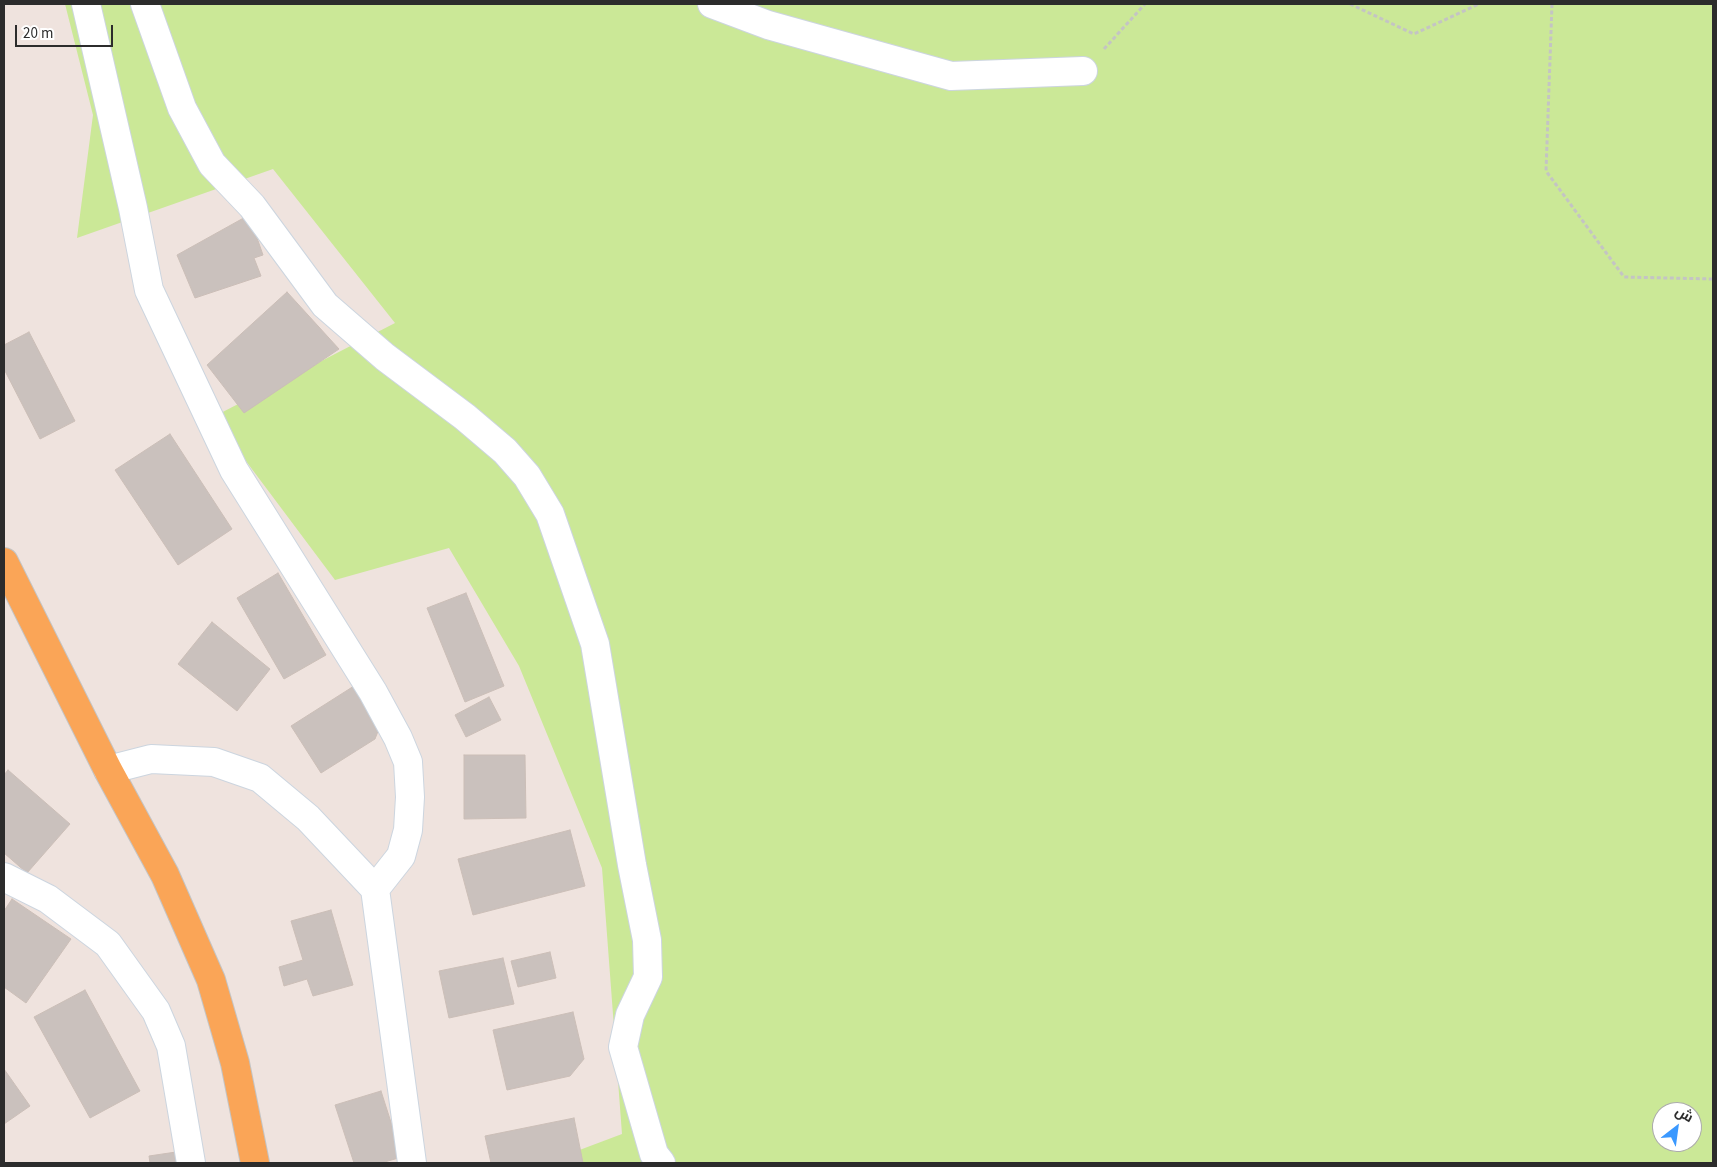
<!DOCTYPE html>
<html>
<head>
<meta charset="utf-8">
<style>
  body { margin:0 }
  #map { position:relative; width:1717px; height:1167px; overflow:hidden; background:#efe3de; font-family:"Source Sans 3",Cairo,sans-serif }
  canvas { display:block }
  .frame { position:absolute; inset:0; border:5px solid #2c2c2c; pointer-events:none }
  .north { position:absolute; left:1652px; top:1102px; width:50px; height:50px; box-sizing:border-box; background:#fff; border:1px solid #ababab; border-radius:50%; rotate:30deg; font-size:14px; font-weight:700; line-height:20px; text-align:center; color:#2c2c2c }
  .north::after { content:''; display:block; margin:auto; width:18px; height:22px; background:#3b99ff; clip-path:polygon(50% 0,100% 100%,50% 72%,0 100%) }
  .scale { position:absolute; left:15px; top:25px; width:98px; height:22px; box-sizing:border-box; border:2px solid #2c2c2c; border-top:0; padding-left:6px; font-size:15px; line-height:18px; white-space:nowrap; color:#2c2c2c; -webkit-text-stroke:4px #fff; paint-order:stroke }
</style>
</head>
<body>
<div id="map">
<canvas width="1717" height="1167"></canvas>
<div class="frame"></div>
<div class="north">ش</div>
<div class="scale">20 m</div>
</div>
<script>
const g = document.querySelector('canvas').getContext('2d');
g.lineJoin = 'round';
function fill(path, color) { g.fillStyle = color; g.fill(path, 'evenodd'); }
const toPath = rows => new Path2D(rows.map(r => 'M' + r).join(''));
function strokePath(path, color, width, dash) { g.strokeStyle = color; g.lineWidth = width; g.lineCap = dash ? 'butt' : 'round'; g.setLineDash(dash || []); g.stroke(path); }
fill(toPath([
  [65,4,1713,4,1713,1163,545,1163,622,1134,602,868,519,666,449,548,335,580,213,417,395,323,273,169,77,238,93,115],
  [1662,1112,1692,1112,1692,1142,1662,1142]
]), '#cbe897');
const building = toPath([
  [249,215,263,255,254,258,261,276,195,298,177,255,249,215],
  [287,292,339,349,244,413,207,365,287,292],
  [29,332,75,421,40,439,4,369,4,345,29,332],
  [170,434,232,529,178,565,115,470,170,434],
  [278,573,326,655,284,679,237,598,278,573],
  [466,593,504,686,465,702,427,608,466,593],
  [212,622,270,669,237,711,178,664,212,622],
  [354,686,380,726,375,739,321,773,291,726,354,686],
  [489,697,501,720,466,737,455,715,489,697],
  [464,755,525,755,526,818,464,819,464,755],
  [8,770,70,824,27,873,4,853,4,775,8,770],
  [570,830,585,886,473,915,458,859,570,830],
  [12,899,71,939,26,1003,4,987,4,911,12,899],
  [331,910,353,985,313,996,307,979,284,986,279,967,303,960,291,921,331,910],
  [550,952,556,978,518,987,511,961,550,952],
  [503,958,514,1004,449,1018,439,971,503,958],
  [85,990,140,1091,90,1118,34,1017,85,990],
  [573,1012,584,1059,570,1076,507,1090,493,1030,573,1012],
  [4,1069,30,1106,4,1124,4,1069],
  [381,1091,402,1157,381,1163,354,1163,335,1105,381,1091],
  [574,1118,583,1163,491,1163,485,1136,574,1118],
  [176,1152,178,1163,150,1163,149,1156,176,1152]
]);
fill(building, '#cac1bd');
strokePath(building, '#cbbeb7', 1);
const minor = toPath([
  [86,4,133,208,149,290,234,470,373,692,398,738,408,762,410,797,408,830,401,856,375,889],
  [145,4,182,108,212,164,252,206,325,305,385,357,465,417,505,451,527,476,550,514,595,644,632,865,647,940,648,977,630,1015,623,1047,654,1154,661,1163],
  [712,4,768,25,951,76,1083,71],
  [108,770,151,759,214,762,260,778,308,818,375,889,412,1163],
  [4,877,48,899,108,944,156,1011,171,1046,191,1163]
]);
const major = toPath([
  [4,562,108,770,165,875,211,980,235,1063,255,1163]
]);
strokePath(minor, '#ccd5df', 30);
strokePath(major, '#c4c4c4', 30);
strokePath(toPath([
  [1350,4,1414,34,1479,4],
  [1552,4,1546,171,1624,277,1713,279],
  [1104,49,1145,4]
]), '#c4c4c4', 3, [4, 2.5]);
strokePath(minor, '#fff', 28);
strokePath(major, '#faa557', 28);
</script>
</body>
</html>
